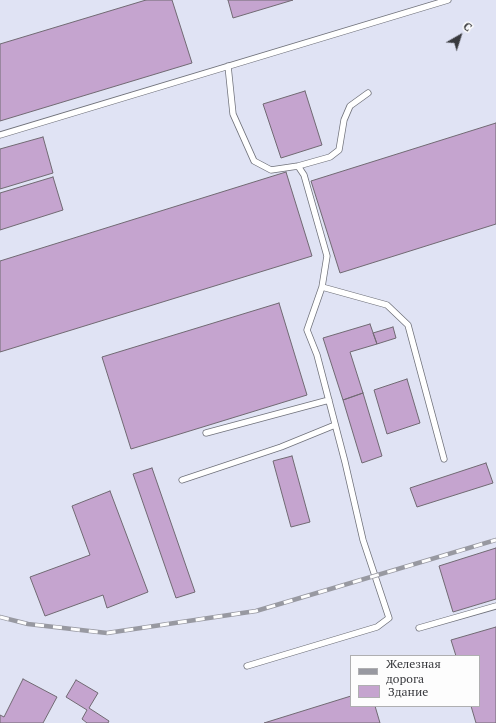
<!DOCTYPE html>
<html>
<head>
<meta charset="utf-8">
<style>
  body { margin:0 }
  #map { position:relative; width:496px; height:723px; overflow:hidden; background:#edeffa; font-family:"PT Serif",serif }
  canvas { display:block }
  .legend { position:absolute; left:350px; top:655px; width:130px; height:52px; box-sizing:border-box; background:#fdfdfd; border:1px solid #afafb1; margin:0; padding:5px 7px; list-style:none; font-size:12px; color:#393a3e }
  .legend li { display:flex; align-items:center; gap:8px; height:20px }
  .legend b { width:20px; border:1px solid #afafb1 }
  .north { position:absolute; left:440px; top:16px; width:40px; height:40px; -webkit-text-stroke:3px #fdfdfd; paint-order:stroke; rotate:39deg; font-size:11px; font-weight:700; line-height:16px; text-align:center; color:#393a3e }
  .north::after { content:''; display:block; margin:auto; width:14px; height:18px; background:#393a3e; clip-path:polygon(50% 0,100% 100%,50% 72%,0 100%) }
</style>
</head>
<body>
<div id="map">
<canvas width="496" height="723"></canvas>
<ul class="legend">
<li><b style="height:5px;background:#9899a1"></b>Железная дорога</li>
<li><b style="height:11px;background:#c5a4cf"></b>Здание</li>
</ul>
<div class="north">С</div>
</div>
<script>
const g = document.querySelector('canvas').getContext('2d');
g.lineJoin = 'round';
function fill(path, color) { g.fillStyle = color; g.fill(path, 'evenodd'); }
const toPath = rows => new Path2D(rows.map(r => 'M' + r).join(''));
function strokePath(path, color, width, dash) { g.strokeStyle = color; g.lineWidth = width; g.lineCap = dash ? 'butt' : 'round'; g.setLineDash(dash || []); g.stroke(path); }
fill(toPath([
  [0,0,496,0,496,723,0,723],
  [351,656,479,656,479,706,351,706]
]), '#e0e3f4');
const building = toPath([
  [146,0,172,0,192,63,0,121,0,44,146,0],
  [228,0,293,0,233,18,228,0],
  [305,91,322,145,281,158,263,104,305,91],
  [496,123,496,224,340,273,311,181,496,123],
  [43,137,53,173,0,189,0,149,43,137],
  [286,172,312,256,0,352,0,261,286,172],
  [53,177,63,210,0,230,0,193,53,177],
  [279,303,307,395,131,449,102,357,279,303],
  [370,324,377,344,350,352,363,393,343,400,323,338,370,324],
  [393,327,396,338,377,344,373,333,393,327],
  [407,379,420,423,387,434,374,390,407,379],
  [363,393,382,456,362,463,343,400,363,393],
  [292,456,310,522,291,527,273,461,292,456],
  [486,463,493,483,417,507,410,488,486,463],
  [152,468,195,592,176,598,133,474,152,468],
  [110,491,148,592,107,608,103,595,45,616,30,577,90,555,72,506,110,491],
  [496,548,496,599,453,612,439,566,496,548],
  [496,627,496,723,476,723,471,706,479,706,479,656,456,656,451,640,496,627],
  [23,679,57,697,43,723,0,723,0,715,4,717,23,679],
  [76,680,98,693,89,708,109,721,108,723,87,723,82,719,87,710,66,697,76,680],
  [351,696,351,706,375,706,380,723,264,723,351,696]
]);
fill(building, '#c5a4cf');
strokePath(building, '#716a73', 1);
const lane = toPath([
  [228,66,233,114,254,161,271,170,298,166,304,175,327,256,322,287,307,330,317,355,345,462,363,540,389,618,377,627,247,666],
  [0,135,448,0],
  [298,166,330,157,339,150,344,120,350,106,368,93],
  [322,287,387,305,408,325,444,459],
  [206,433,329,400],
  [182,480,281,447,335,425],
  [419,628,496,606]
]);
strokePath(lane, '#70727b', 7);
strokePath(lane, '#fff', 5.5);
const rail = toPath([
  [0,617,28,624,107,633,256,611,496,540]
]);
strokePath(rail, '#9899a1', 4.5);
strokePath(rail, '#fdfdfd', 3, [9]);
</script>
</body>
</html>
